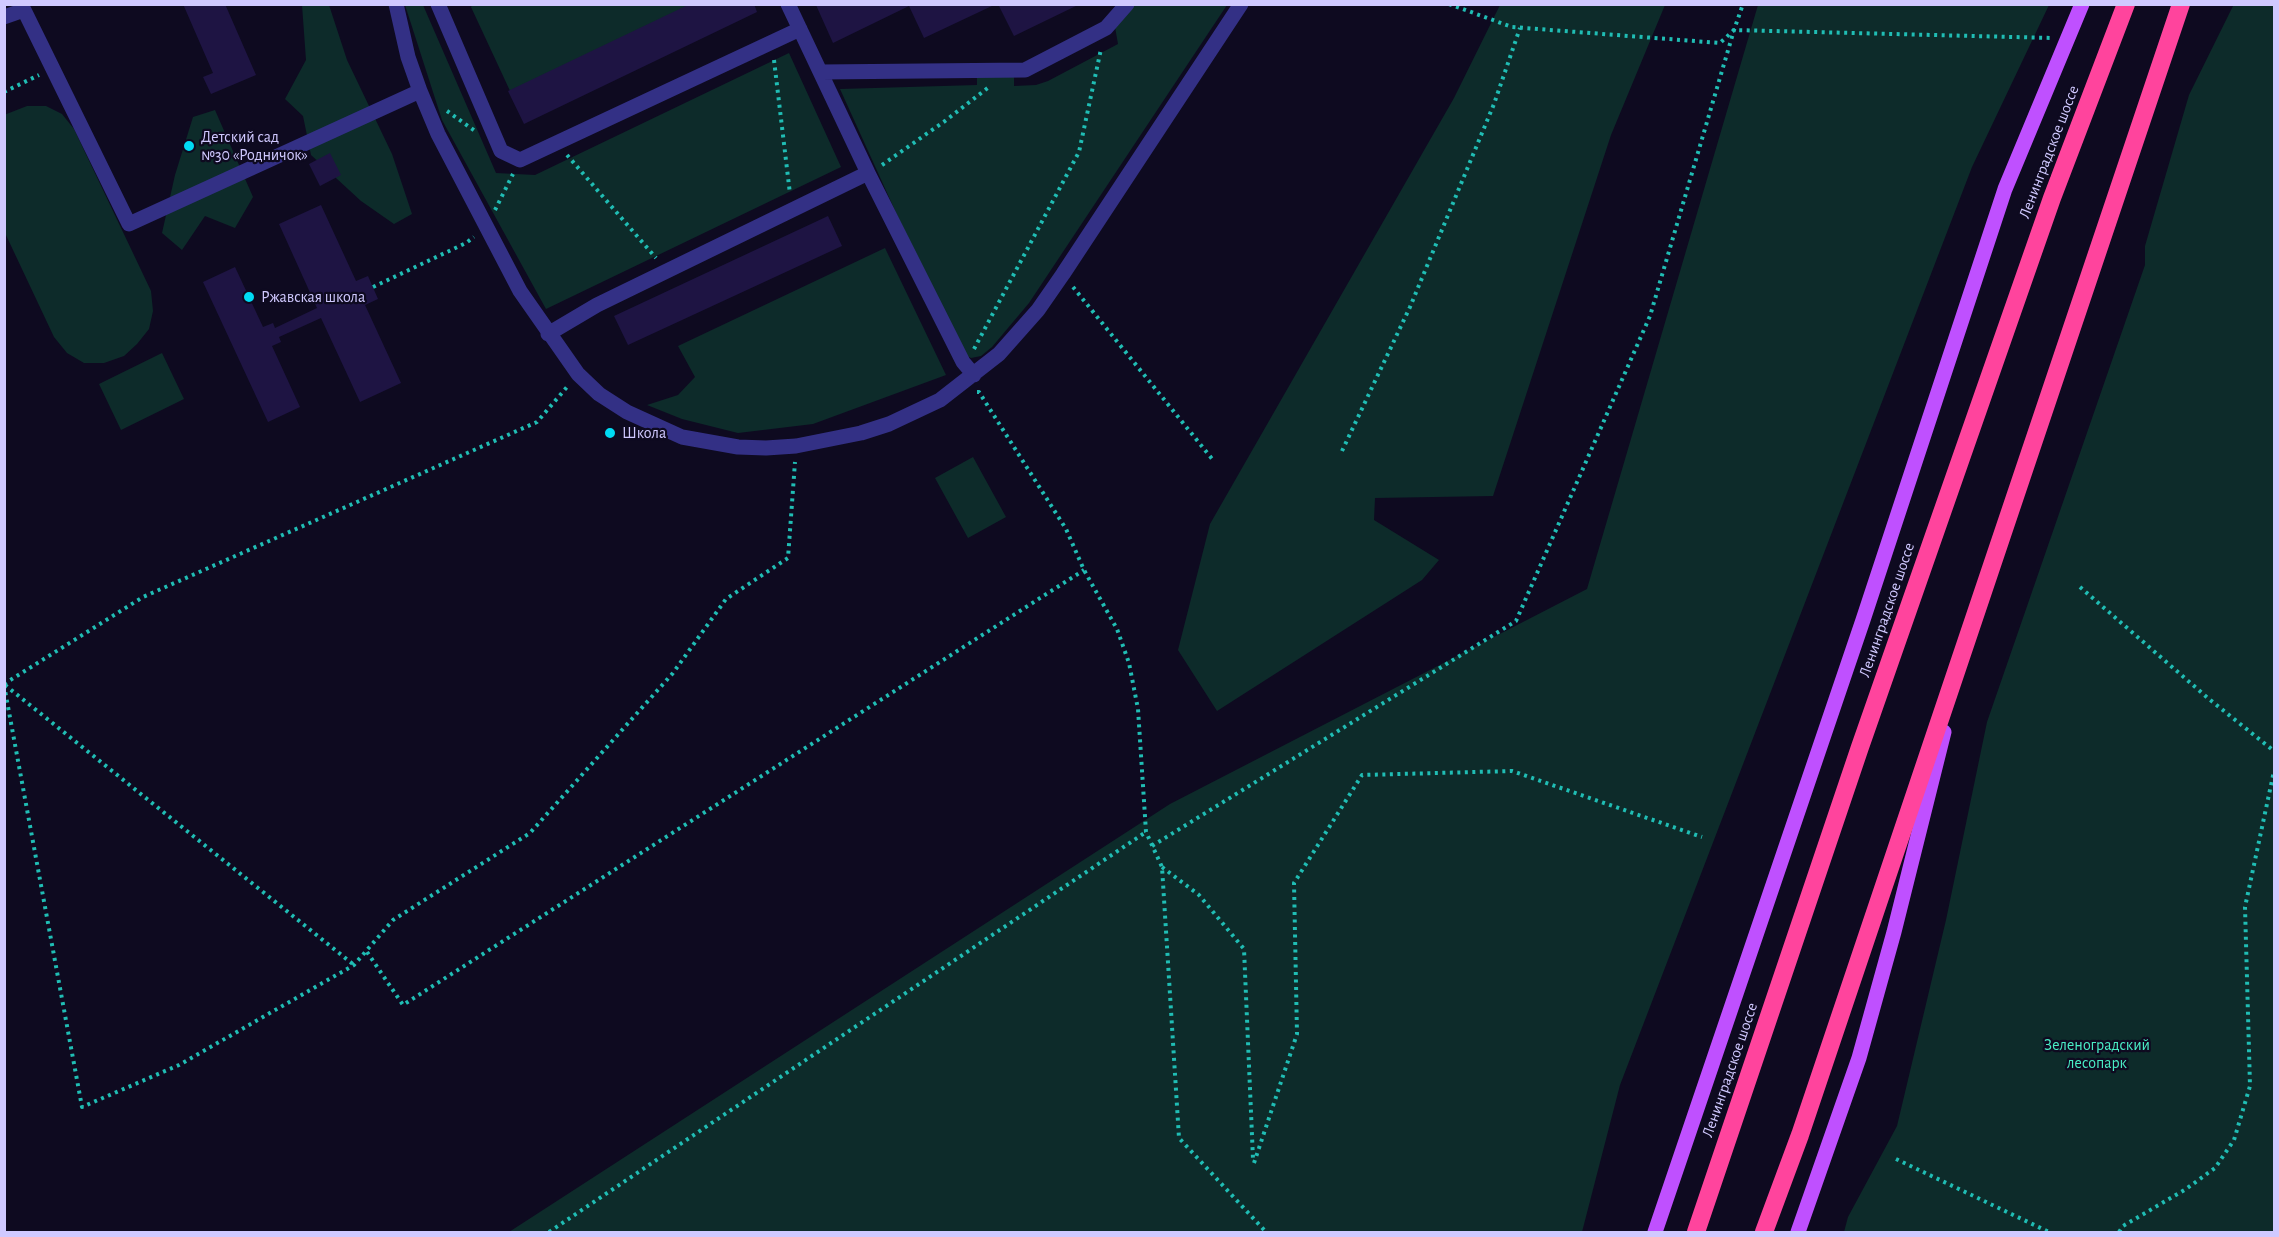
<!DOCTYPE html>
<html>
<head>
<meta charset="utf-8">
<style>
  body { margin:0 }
  #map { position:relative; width:2279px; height:1237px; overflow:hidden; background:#0e0a20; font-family:"Alegreya Sans",sans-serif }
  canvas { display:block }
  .frame { position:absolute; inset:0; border:6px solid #d0c9ff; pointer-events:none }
</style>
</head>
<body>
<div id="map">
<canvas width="2279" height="1237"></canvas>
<div class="frame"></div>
</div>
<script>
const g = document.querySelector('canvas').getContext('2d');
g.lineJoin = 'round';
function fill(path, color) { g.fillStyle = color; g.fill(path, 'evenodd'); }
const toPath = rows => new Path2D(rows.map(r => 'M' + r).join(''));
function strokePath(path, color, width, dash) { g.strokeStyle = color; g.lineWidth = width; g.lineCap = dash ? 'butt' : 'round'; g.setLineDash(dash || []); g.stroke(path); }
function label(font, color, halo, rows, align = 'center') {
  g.font = font + ' "Alegreya Sans",sans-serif'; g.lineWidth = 4.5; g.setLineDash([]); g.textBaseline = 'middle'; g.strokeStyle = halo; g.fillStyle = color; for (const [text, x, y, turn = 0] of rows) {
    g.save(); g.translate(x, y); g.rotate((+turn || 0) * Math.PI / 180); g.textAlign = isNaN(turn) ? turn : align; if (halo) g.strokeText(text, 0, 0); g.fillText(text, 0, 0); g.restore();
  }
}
fill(toPath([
  [473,4,700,5,511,93,471,7],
  [2234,4,2274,5,2274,1232,1844,1232,1848,1217,1897,1126,1946,920,1987,722,2145,265,2145,246,2189,95],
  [302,5,329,5,347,60,392,154,412,214,394,224,361,201,311,155,303,116,285,99,306,60],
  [405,5,423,5,496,173,535,175,789,53,841,167,546,309,442,120],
  [1134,5,1227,5,1029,303,992,347,981,356,971,358,965,355,951,334,840,89,977,85,977,76,1014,75,1014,86,1036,85,1048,81,1118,44,1115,27],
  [1500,5,1665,5,1611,135,1493,496,1375,498,1374,520,1439,560,1422,580,1217,711,1178,650,1210,524,1454,98],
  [1758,5,2049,5,1972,167,1620,1085,1582,1232,509,1232,1170,804,1587,589],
  [27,106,46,106,62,114,74,129,151,291,153,311,149,329,137,344,124,356,104,363,84,363,67,353,54,337,5,233,4,115],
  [215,110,253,197,235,228,205,216,182,250,162,233,175,175,193,117],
  [885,248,946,375,813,424,738,433,682,419,647,405,678,395,695,377,678,346],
  [162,353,184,399,121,430,99,384],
  [973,457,1006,517,968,538,935,478]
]), '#0d2b2a');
fill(toPath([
  [183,4,225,4,256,75,211,94,203,77,213,73],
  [690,4,754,4,757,12,524,124,508,91],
  [998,4,1080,4,1014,36],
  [816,5,817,4,994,5,924,38,909,6,833,43],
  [330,153,341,175,320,186,309,164],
  [321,205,356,281,368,276,378,299,365,305,401,383,360,402,321,318,279,337,281,342,272,346,300,407,268,422,203,282,235,267,263,327,273,323,275,328,317,308,279,224],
  [828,216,842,246,628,345,614,316]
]), '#1e1443');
strokePath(toPath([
  [1449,4,1512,27,1720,43,1734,30,2052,38],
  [774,60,790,194],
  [4,92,39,75],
  [447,111,475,131],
  [567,155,656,258],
  [882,165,945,121,989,87],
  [495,210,513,174],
  [373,287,466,243,474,237],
  [1073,287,1213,460],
  [974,349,1079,152,1101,49],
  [977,392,979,392,1066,529,1084,570,1117,629,1129,663,1138,709,1146,832,1162,867,1179,1138,1266,1232],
  [1342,451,1410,307,1494,104,1520,28],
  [2080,587,2209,699,2274,751],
  [4,684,143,597,537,422,567,387],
  [4,685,82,1107,179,1065,354,965,393,920,530,833,673,673,726,599,788,558,795,462],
  [5,685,354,965],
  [1152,846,1516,621,1650,316,1734,30,1743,4],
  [1162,867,1199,895,1244,949,1253,1159],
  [367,952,403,1005,1084,570],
  [1896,1159,2049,1232],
  [1254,1163,1297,1034,1294,883,1362,775,1512,771,1702,837],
  [549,1232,1146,832],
  [2119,1232,2123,1226,2186,1189,2215,1168,2234,1140,2250,1086,2245,907,2274,771]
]), '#20bdb4', 4, [3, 4.5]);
strokePath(toPath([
  [396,4,408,57,420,91,438,134,520,291,578,374,599,394,627,412,682,437,738,447,766,448,796,446,861,433,889,424,940,400,999,354,1038,310,1063,274,1241,4],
  [438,4,501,151,520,160,800,29],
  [788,4,868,173,963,362,974,375],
  [4,17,24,10,129,224,420,91],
  [821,72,1025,70,1106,28,1127,4],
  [548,334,597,305,868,173]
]), '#333085', 15);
strokePath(toPath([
  [1655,1232,1863,620,2005,189,2082,4],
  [1798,1232,1859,1058,1894,932,1944,732]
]), '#bf50ff', 15);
strokePath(toPath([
  [1696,1232,1860,747,2052,198,2126,4],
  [1764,1232,1800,1135,2181,4]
]), '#ff449d', 18);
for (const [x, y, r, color] of [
  [189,146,6,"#00dbf4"],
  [249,297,6,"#00dbf4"],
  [610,433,6,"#00dbf4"]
]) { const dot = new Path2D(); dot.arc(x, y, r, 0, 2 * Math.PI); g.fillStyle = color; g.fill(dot); strokePath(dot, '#0e0a20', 2); }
label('16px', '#d0c9ff', '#0e0a20', [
  ["Детский сад",201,137],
  ["№30 «Родничок»",201,155],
  ["Ржавская школа",261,297],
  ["Школа",622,433]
], 'left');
label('16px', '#d0c9ff', '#0e0a20', [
  ["Ленинградское шоссе",2049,152,-69],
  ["Ленинградское шоссе",1887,610,-71],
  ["Ленинградское шоссе",1730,1070,-71]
]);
label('16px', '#49ecc4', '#0e0a20', [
  ["Зеленоградский",2097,1045],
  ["лесопарк",2097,1063]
]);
</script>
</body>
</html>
